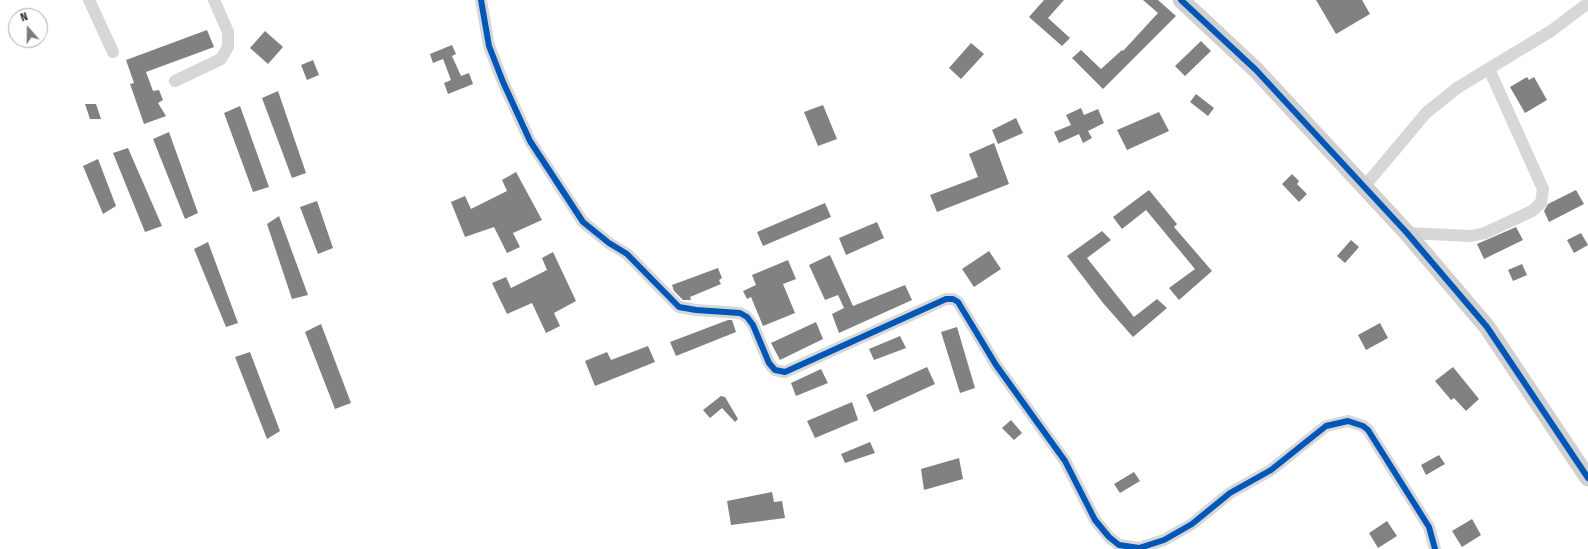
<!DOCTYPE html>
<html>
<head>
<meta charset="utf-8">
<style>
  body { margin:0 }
  #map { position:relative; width:1588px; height:549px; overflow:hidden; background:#fff; font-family:"Fira Sans Condensed",sans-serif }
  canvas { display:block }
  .north { position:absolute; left:8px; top:8px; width:40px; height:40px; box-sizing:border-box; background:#fff; border:1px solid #adadad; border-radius:50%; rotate:340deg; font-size:11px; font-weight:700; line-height:16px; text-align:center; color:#333 }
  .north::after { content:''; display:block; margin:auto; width:14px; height:18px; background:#7a7a7a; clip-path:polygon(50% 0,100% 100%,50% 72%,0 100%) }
</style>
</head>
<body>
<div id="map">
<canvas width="1588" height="549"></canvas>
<div class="north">N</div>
</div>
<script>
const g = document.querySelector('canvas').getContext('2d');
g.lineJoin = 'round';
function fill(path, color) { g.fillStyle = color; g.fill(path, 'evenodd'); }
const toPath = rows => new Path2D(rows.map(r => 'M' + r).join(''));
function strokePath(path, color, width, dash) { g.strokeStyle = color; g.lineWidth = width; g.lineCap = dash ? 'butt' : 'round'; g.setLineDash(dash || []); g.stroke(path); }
fill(toPath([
  [1044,0,1064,0,1048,18,1070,38,1062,46,1029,17],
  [1143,0,1158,0,1176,16,1103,89,1072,58,1081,50,1101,69,1122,50,1123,51,1158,13],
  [1316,0,1362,0,1370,14,1336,34],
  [207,30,214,47,146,72,153,91,159,90,163,100,158,103,166,116,144,124,130,84,134,83,126,60],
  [265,31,283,47,268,64,250,48],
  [1201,41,1211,51,1185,76,1175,66],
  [971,43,984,54,961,79,949,68],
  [452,45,456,54,452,56,461,76,469,73,473,84,448,94,444,83,451,80,443,59,433,63,430,54],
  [313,60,319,75,307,80,301,65],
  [1527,77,1529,80,1534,77,1547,100,1525,113,1510,87],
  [278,91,306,173,292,178,262,98],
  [1196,94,1214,108,1208,116,1190,102],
  [85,104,96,104,101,119,90,119],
  [823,105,837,139,818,146,804,112],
  [240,106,269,187,253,192,224,113],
  [1081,108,1084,115,1098,109,1104,123,1088,131,1092,138,1083,143,1079,134,1059,143,1054,132,1071,125,1066,115],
  [1159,112,1169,131,1127,150,1117,130],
  [1016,118,1023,133,998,144,992,130],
  [169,132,198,213,185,219,153,139],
  [994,143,1009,184,937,212,930,195,978,177,969,154],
  [128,148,162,226,145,232,113,153],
  [98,159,116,206,103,214,83,166],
  [516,172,542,220,513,233,520,247,507,253,494,227,465,237,451,202,465,196,471,209,507,191,502,180],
  [1292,174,1299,181,1297,184,1307,194,1299,202,1282,184],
  [1149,190,1177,224,1174,227,1212,271,1179,300,1169,288,1195,269,1146,210,1122,229,1113,217],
  [1576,190,1584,204,1549,222,1544,211,1548,204],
  [317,201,333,248,318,254,300,207],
  [825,203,831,217,763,246,757,232],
  [279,216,308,295,292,299,267,224],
  [877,222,884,238,846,255,839,238],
  [1516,227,1523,240,1484,259,1477,244],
  [1102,231,1111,240,1087,258,1134,317,1157,299,1167,308,1133,337,1103,303,1067,256],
  [1581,233,1588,245,1574,253,1567,240],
  [1351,240,1359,247,1345,263,1337,256],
  [208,242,238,323,226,327,194,249],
  [989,251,1001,269,974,287,962,269],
  [553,252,576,301,554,313,560,326,546,333,532,303,507,314,492,283,506,277,511,288,547,270,542,258],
  [830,255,853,306,905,285,912,300,839,333,832,314,844,308,838,295,825,300,809,265],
  [788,260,796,279,783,284,795,313,763,326,751,297,747,299,743,291,756,285,752,275],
  [1522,264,1527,275,1513,281,1508,270],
  [718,268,722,278,719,280,721,284,690,297,691,300,683,300,674,291,672,285],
  [728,320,732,320,736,332,676,356,670,342],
  [816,322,823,339,780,360,771,343],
  [1380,323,1388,338,1366,350,1358,335],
  [321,324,351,403,335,409,305,332],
  [957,327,975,388,960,393,941,332],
  [900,336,906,348,874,360,869,349],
  [648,346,655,362,595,386,585,361,607,352,611,360],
  [250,352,280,431,267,439,235,357],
  [927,367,935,384,874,412,866,395],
  [1453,367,1479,399,1466,411,1454,398,1451,400,1435,381],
  [821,369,828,383,796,396,791,383],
  [721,396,725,397,738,419,735,422,722,408,710,418,703,410],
  [852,402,858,420,815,438,807,421],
  [1011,420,1022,433,1014,440,1002,428],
  [870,442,875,453,845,463,841,454],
  [1439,455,1445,464,1426,475,1421,465],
  [959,458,963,479,924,490,921,469],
  [1134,472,1140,481,1120,493,1114,484],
  [772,492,774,502,782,501,785,518,731,525,727,501],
  [1472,519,1481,535,1462,547,1452,531],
  [1387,521,1397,536,1378,548,1369,533]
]), '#818181');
strokePath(toPath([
  [89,0,113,52],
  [481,0,489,46,503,82,530,141,583,222,609,243,627,254,679,307,696,310,740,313,747,317,753,325,769,363,775,370,785,372,946,299,953,299,958,302,996,365,1065,461,1095,520,1109,537,1119,545,1139,548,1164,540,1192,524,1230,493,1271,470,1326,426,1348,421,1363,426,1368,430,1429,527,1435,549],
  [175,81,221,59,228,47,228,32,214,0],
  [1363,188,1426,113,1457,88,1551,31,1588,3],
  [1407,233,1471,236,1485,233,1532,211,1541,203,1543,189,1489,69]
]), '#d7d7d7', 12);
strokePath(toPath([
  [1181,0,1256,70,1407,233,1487,327,1588,478]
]), '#d0d0d0', 17);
strokePath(toPath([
  [481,0,489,46,503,82,530,141,583,222,609,243,627,254,679,307,696,310,740,313,747,317,753,325,769,363,775,370,785,372,946,299,953,299,958,302,996,365,1065,461,1095,520,1109,537,1119,545,1139,548,1164,540,1192,524,1230,493,1271,470,1326,426,1348,421,1363,426,1368,430,1429,527,1435,549],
  [1181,0,1256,70,1407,233,1487,327,1588,478]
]), '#0057b8', 6);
</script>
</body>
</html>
